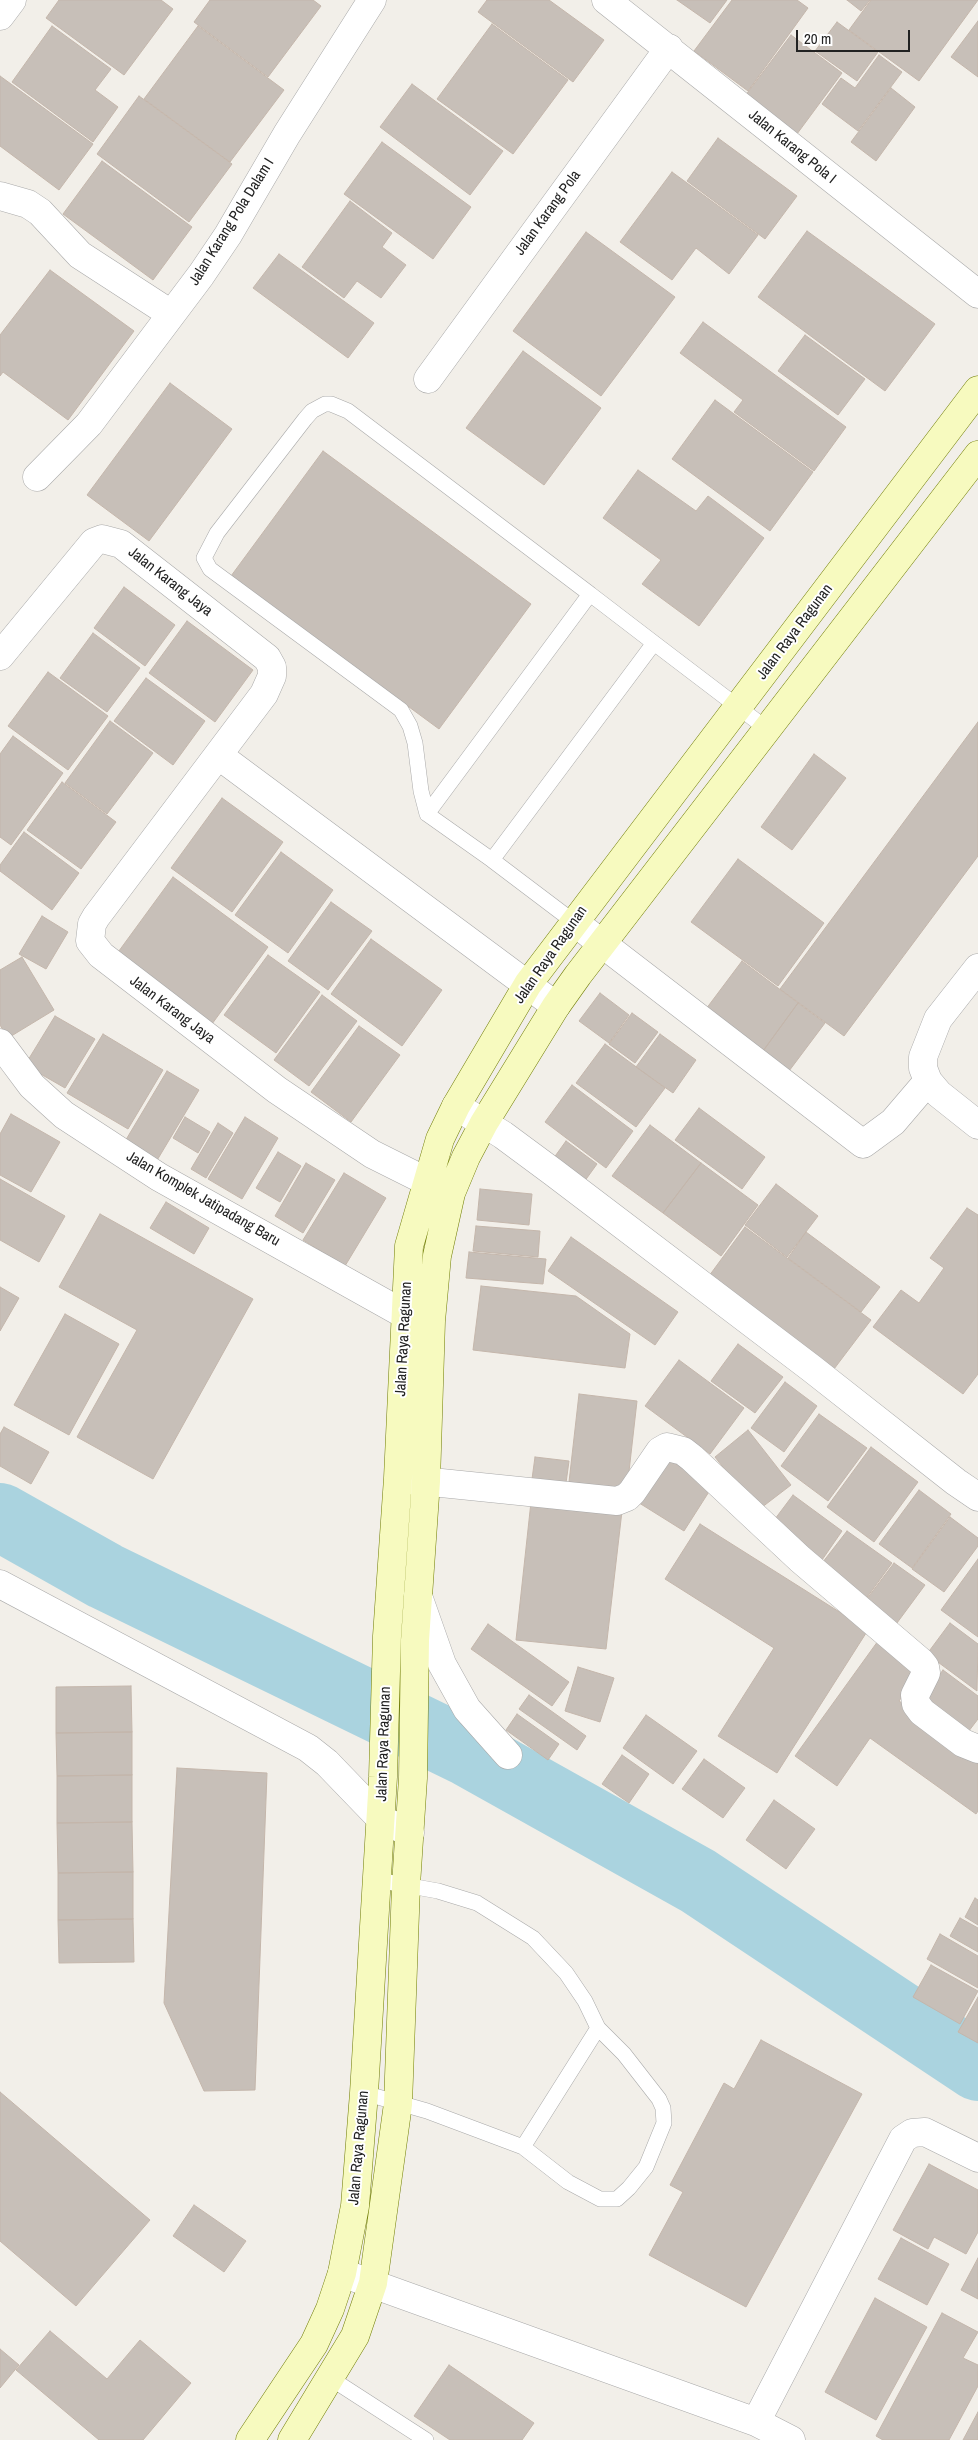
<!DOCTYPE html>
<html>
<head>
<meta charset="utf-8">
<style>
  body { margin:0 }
  #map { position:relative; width:978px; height:2440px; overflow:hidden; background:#f2efe9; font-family:"Archivo Narrow",sans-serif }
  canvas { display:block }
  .scale { position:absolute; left:796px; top:30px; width:114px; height:22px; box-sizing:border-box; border:2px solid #222; border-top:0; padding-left:6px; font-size:15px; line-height:18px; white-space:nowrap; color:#222; -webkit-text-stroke:4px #fff; paint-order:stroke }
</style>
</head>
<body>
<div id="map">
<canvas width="978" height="2440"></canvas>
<div class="scale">20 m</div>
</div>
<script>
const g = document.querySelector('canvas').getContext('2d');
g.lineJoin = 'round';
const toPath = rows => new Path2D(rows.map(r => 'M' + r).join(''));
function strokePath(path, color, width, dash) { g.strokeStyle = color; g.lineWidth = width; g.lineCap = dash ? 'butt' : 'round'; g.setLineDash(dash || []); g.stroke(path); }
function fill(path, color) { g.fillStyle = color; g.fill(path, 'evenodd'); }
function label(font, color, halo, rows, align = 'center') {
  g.font = font + ' "Archivo Narrow",sans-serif'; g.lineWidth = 4; g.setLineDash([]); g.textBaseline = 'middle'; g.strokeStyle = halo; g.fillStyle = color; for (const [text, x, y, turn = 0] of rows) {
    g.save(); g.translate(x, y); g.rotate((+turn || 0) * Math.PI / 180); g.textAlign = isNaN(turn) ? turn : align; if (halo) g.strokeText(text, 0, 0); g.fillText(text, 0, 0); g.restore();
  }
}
strokePath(toPath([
  [0,1517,105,1576,469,1753,698,1881,978,2067]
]), '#aad3df', 68);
const building = toPath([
  [59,0,161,0,173,9,124,75,46,18,59,0],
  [210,0,313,0,321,6,268,77,194,22,210,0],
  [487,0,549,0,604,40,573,82,478,12,487,0],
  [677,0,727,0,710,23,677,0],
  [732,0,797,0,808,8,748,91,694,51,732,0],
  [847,0,870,0,861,11,847,0],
  [871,0,978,0,919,81,849,30,871,0],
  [978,21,978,77,951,57,978,21],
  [837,22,878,52,857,81,815,51,837,22],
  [492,24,568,80,513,154,437,99,492,24],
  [52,26,111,69,95,90,118,107,93,142,12,82,52,26],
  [198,26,284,90,230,162,144,99,198,26],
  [791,35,842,73,794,138,742,100,791,35],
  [879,55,902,72,858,131,822,104,841,78,855,88,879,55],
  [0,76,93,144,59,190,0,146,0,76],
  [412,84,503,151,470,195,380,127,412,84],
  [891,88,915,107,876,161,851,142,891,88],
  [139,96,232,164,189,222,97,154,139,96],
  [718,138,797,196,765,239,687,181,718,138],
  [382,142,471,207,433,259,344,194,382,142],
  [102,161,192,227,153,280,63,214,102,161],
  [672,172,758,235,729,274,696,248,672,280,620,242,672,172],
  [350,201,392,233,382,247,406,265,381,298,357,281,344,298,302,267,350,201],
  [807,231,935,324,885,391,758,297,807,231],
  [586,232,675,297,601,396,513,331,586,232],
  [279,254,374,323,348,358,253,288,279,254],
  [50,270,134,331,68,420,3,372,0,376,0,335,50,270],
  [703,322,846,427,814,471,734,412,743,400,680,353,703,322],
  [805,335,865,379,838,415,778,371,805,335],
  [523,351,601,408,544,485,466,428,523,351],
  [170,383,232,429,149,541,87,495,170,383],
  [715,400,813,472,770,531,672,459,715,400],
  [323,451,531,604,439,729,231,576,323,451],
  [638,470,696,511,708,496,764,538,699,626,642,584,661,560,603,518,638,470],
  [124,587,175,625,145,666,94,628,124,587],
  [187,621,253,670,215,722,149,673,187,621],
  [93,633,140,668,107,712,60,678,93,633],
  [48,672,108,716,68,770,8,726,48,672],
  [146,678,205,721,173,765,114,721,146,678],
  [110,721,153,753,107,814,65,783,110,721],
  [978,722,978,856,844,1036,780,989,978,722],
  [13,736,63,773,11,845,0,837,0,754,13,736],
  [814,754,846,778,792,850,761,827,814,754],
  [62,782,116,822,81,869,27,830,62,782],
  [222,798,283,842,232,912,171,868,222,798],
  [24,832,79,873,52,910,0,871,0,865,24,832],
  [281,852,333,890,288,953,235,915,281,852],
  [738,859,824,923,778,986,691,922,738,859],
  [173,877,268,947,212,1024,116,955,173,877],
  [331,902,372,931,328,990,288,961,331,902],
  [42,916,68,932,46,969,19,954,42,916],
  [371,939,442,990,402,1046,331,994,371,939],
  [268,955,320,992,276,1053,224,1015,268,955],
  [22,957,54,1010,8,1038,0,1025,0,970,22,957],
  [742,961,798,1003,763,1051,706,1009,742,961],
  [600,993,629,1015,609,1043,579,1021,600,993],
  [322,995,357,1021,309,1086,274,1060,322,995],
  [798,1003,825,1023,789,1071,763,1051,798,1003],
  [632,1013,658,1032,635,1063,609,1044,632,1013],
  [55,1016,95,1039,65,1088,25,1065,55,1016],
  [359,1026,400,1055,351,1122,311,1092,359,1026],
  [103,1034,163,1070,128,1129,67,1093,103,1034],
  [660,1034,696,1060,673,1093,636,1067,660,1034],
  [605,1044,665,1088,636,1127,576,1083,605,1044],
  [167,1071,199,1090,156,1162,124,1143,167,1071],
  [572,1085,633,1131,606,1168,545,1122,572,1085],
  [699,1108,765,1157,742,1189,675,1140,699,1108],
  [11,1114,60,1142,31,1192,0,1175,0,1134,11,1114],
  [185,1117,210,1132,198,1153,173,1138,185,1117],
  [245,1117,278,1138,242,1199,208,1179,245,1117],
  [218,1123,233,1133,206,1178,191,1169,218,1123],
  [650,1125,701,1163,663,1213,612,1176,650,1125],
  [566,1141,597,1164,579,1189,548,1166,566,1141],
  [278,1152,301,1166,280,1202,256,1188,278,1152],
  [306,1163,335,1180,303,1233,275,1216,306,1163],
  [701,1163,758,1205,721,1256,663,1213,701,1163],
  [344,1173,386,1198,345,1266,303,1240,344,1173],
  [0,1179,65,1216,39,1262,0,1240,0,1179],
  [776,1184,818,1216,787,1257,745,1225,776,1184],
  [480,1189,532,1194,529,1225,477,1220,480,1189],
  [166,1202,209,1228,194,1254,150,1228,166,1202],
  [967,1208,978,1215,978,1374,963,1394,873,1327,901,1290,919,1303,944,1268,930,1258,967,1208],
  [100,1214,253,1299,153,1479,77,1437,137,1330,59,1287,100,1214],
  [476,1226,540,1231,538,1257,473,1251,476,1226],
  [745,1227,871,1320,834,1369,709,1276,745,1227],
  [806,1232,880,1287,861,1312,788,1258,806,1232],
  [571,1237,678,1312,655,1345,548,1271,571,1237],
  [469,1252,546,1259,543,1284,466,1278,469,1252],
  [481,1286,576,1296,630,1334,625,1368,473,1350,481,1286],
  [0,1287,19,1298,0,1331,0,1287],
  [65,1314,119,1344,69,1435,14,1405,65,1314],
  [738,1344,783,1377,755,1413,711,1381,738,1344],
  [679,1360,744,1408,710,1454,645,1406,679,1360],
  [785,1382,817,1406,784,1452,751,1428,785,1382],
  [579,1394,637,1401,627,1489,569,1482,579,1394],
  [819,1414,867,1448,828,1501,781,1466,819,1414],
  [4,1427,49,1452,31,1484,0,1466,0,1434,4,1427],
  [748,1430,791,1485,757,1511,715,1457,748,1430],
  [871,1447,918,1482,874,1542,827,1507,871,1447],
  [535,1457,569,1461,566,1483,532,1479,535,1457],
  [665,1457,712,1487,684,1531,636,1501,665,1457],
  [919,1490,951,1514,912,1568,879,1544,919,1490],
  [793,1495,842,1531,822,1560,772,1523,793,1495],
  [531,1502,622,1511,606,1649,516,1640,531,1502],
  [950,1517,978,1538,978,1546,944,1592,912,1569,950,1517],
  [700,1524,868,1630,777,1773,718,1736,774,1648,665,1579,700,1524],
  [847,1531,892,1563,865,1600,819,1567,847,1531],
  [978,1559,978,1637,941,1610,978,1559],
  [894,1563,925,1585,894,1627,863,1604,894,1563],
  [950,1623,978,1644,977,1691,927,1654,950,1623],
  [488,1624,569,1682,552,1706,471,1649,488,1624],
  [878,1641,921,1671,899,1701,978,1757,978,1811,976,1814,870,1738,837,1786,795,1756,878,1641],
  [578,1667,614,1678,600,1722,565,1711,578,1667],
  [943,1670,978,1696,978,1719,965,1736,919,1703,943,1670],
  [131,1686,132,1732,56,1733,56,1687,131,1686],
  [529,1695,586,1736,577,1750,519,1709,529,1695],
  [517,1714,559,1744,548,1760,506,1730,517,1714],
  [646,1715,697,1751,673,1784,623,1748,646,1715],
  [132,1732,132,1775,57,1776,56,1733,132,1732],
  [622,1755,649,1774,629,1803,602,1784,622,1755],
  [704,1759,745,1788,723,1818,682,1789,704,1759],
  [177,1768,267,1773,255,2090,204,2091,164,2003,177,1768],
  [132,1775,132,1822,57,1823,57,1776,132,1775],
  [774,1800,815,1829,786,1869,746,1840,774,1800],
  [132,1822,133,1872,58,1873,57,1823,132,1822],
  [133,1872,133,1919,58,1920,58,1873,133,1872],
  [975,1898,978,1900,978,1925,965,1917,975,1898],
  [960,1918,978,1928,978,1952,950,1936,960,1918],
  [133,1919,134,1962,59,1963,58,1920,133,1919],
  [940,1934,978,1956,978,1988,927,1959,940,1934],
  [931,1965,978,1991,960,2024,913,1997,931,1965],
  [978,1997,978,2043,958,2032,978,1997],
  [761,2040,862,2094,746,2307,649,2255,683,2192,670,2185,724,2083,734,2089,761,2040],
  [0,2092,150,2220,76,2306,0,2241,0,2092],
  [929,2164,978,2190,978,2232,966,2254,934,2237,928,2249,893,2230,929,2164],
  [194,2205,246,2241,224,2272,173,2236,194,2205],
  [901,2238,949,2264,927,2305,878,2279,901,2238],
  [978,2258,978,2299,961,2290,978,2258],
  [875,2298,927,2327,876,2420,825,2392,875,2298],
  [942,2313,978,2332,963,2358,978,2365,978,2386,949,2440,883,2440,876,2436,942,2313],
  [50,2331,107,2379,140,2340,191,2383,143,2440,99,2440,16,2370,50,2331],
  [0,2349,19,2365,0,2388,0,2349],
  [449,2365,534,2423,522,2440,450,2440,414,2416,449,2365],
  [978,2412,978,2440,963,2440,978,2412]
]);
fill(building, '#c7bfb8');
strokePath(building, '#c4b6ab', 1);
const lane = toPath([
  [590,594,654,643],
  [427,814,421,791,415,743,410,726,401,710,210,569,204,558,217,533,305,419,312,411,325,404,331,404,348,411,590,594,427,814,492,860,654,643,767,729],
  [492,860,574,922],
  [364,2093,427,2111,523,2147,568,2182,600,2199,617,2199,629,2188,646,2167,664,2123,663,2108,659,2099,624,2054,598,2028,585,2001,566,1973,533,1938,477,1903,438,1891,377,1880],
  [523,2147,598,2028],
  [330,2378,426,2440]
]);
const street = toPath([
  [606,0,978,294],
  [0,16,12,0],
  [0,196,28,204,40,212,80,255,171,314],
  [428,379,669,48],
  [37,477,89,424,201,275,228,235,287,134,372,0],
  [0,656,94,542,102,539,121,544,267,658,272,667,272,676,264,694,96,917,92,924,90,941,101,955,277,1090,372,1154,448,1192],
  [218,755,556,1006],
  [574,922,863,1144,893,1122,928,1081],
  [978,968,938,1019,923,1057,923,1068,928,1081,939,1094,978,1125],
  [0,1043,32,1086,64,1115,159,1177,404,1314,426,1320],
  [456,1106,503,1135,553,1172,811,1368,956,1482,978,1497],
  [402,1479,617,1501,627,1497,632,1492,660,1451,667,1447,683,1451,692,1458,800,1559,921,1662,925,1667,926,1673,915,1695,916,1704,922,1712,963,1743,978,1749],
  [0,1584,308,1748,327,1763,381,1819,410,1833],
  [418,1596,442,1664,467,1709,508,1755],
  [342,2273,756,2422,791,2440],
  [756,2422,903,2139,912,2133,925,2132,978,2158]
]);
const secondary = toPath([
  [250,2440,314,2344,330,2309,342,2273,355,2206,364,2093,383,1777,387,1636,398,1478,409,1246,440,1139,456,1106,528,984,978,390],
  [292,2440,355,2336,373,2283,398,2104,406,1885,413,1778,415,1640,426,1481,431,1321,437,1256,451,1193,466,1157,484,1123,556,1006,578,975,978,455]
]);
strokePath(lane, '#a9a9a9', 16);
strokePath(street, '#a9a9a9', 29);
strokePath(secondary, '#707d05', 29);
strokePath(lane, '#fff', 15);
strokePath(street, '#fff', 28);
strokePath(secondary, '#f7fabf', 28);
label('15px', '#222', '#fff', [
  ["Jalan Karang Pola I",792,147,39],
  ["Jalan Karang Pola",548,213,-54],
  ["Jalan Karang Pola Dalam I",232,222,-58],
  ["Jalan Karang Jaya",170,582,38],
  ["Jalan Raya Ragunan",795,632,-53],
  ["Jalan Raya Ragunan",551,955,-55],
  ["Jalan Karang Jaya",172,1010,37],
  ["Jalan Komplek Jatipadang Baru",203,1199,30],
  ["Jalan Raya Ragunan",404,1339,-87],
  ["Jalan Raya Ragunan",384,1744,-88],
  ["Jalan Raya Ragunan",359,2148,-85]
]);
</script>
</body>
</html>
